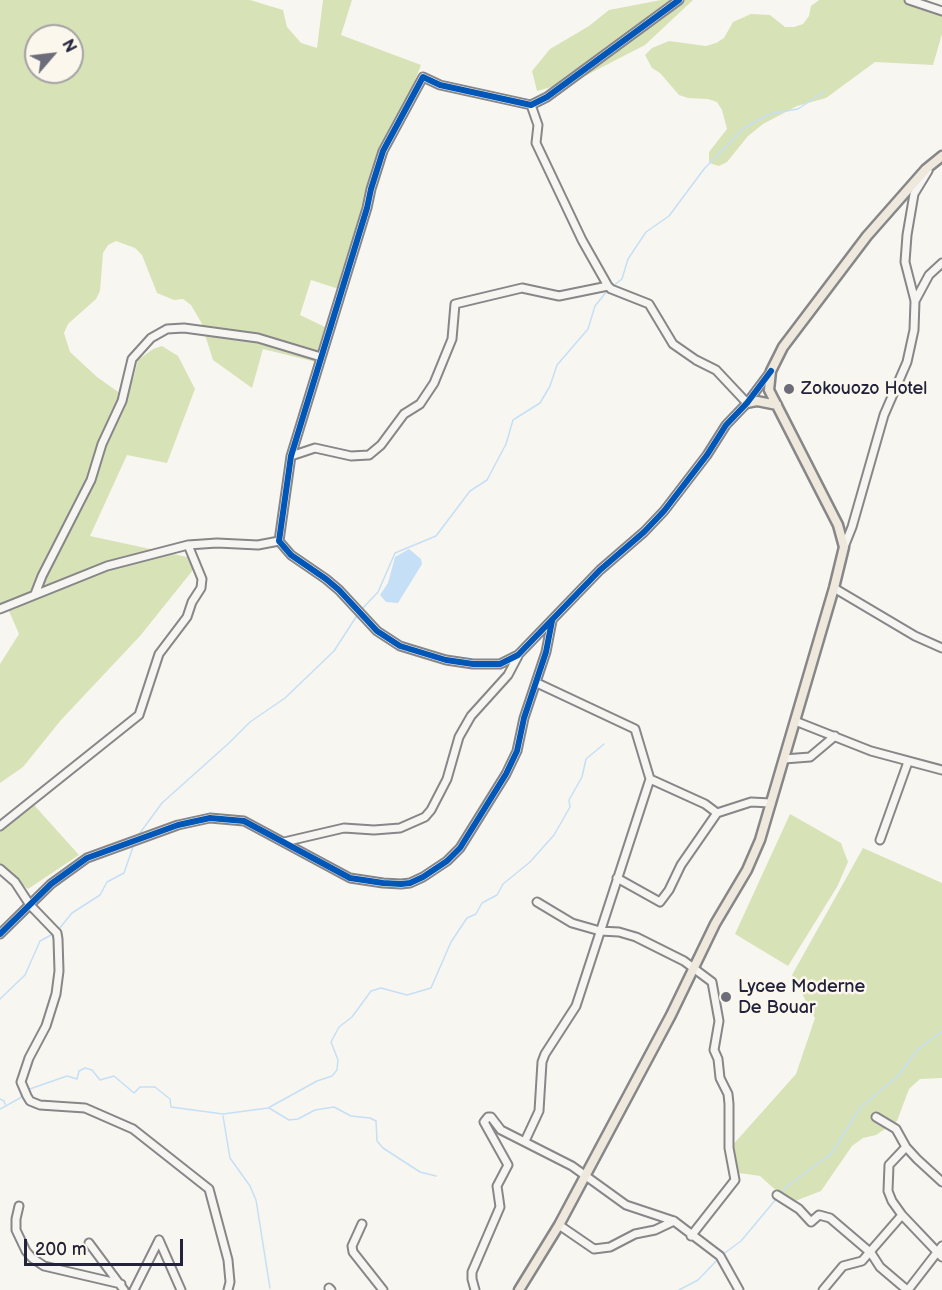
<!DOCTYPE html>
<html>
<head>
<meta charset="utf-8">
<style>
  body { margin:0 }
  #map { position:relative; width:942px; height:1290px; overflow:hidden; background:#f8f6f0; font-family:"Balsamiq Sans",sans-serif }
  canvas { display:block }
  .north { position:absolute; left:24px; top:24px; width:60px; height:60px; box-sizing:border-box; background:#fbf7ec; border:2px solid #a4a2a5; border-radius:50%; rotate:62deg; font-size:16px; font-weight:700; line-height:24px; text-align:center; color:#22223b }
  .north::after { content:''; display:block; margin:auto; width:21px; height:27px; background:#6d6c7a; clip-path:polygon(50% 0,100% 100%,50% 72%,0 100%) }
  .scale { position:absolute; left:24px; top:1239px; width:159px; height:27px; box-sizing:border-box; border:3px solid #22223b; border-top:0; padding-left:8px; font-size:18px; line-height:21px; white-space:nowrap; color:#22223b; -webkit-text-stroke:4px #fbf7ec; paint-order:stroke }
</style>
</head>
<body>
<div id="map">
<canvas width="942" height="1290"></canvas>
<div class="north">N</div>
<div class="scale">200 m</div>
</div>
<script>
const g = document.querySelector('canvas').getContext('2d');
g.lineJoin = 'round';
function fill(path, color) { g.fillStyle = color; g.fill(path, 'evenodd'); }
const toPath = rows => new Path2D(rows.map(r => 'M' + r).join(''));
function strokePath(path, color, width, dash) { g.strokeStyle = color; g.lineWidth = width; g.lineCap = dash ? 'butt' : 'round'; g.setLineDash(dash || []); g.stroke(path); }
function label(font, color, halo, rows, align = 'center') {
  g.font = font + ' "Balsamiq Sans",sans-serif'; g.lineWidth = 5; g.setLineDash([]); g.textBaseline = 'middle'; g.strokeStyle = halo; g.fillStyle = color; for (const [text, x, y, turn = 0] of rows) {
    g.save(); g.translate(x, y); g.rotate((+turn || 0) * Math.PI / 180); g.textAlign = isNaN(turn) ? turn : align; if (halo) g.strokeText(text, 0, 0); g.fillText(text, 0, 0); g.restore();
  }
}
fill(toPath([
  [0,0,250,0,283,10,287,27,301,43,317,48,323,0,352,0,341,35,421,65,378,175,342,290,311,280,300,315,329,329,320,363,263,349,252,388,213,360,201,322,191,305,183,299,174,300,157,293,142,255,135,248,116,241,108,245,103,253,100,291,96,299,68,324,64,333,70,352,97,377,121,394,133,379,138,360,153,349,162,346,178,356,195,389,167,463,127,455,90,536,201,560,140,636,61,720,23,767,0,783,0,664,19,634,9,611,0,614],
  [36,36,72,36,72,72,36,72],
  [661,0,693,0,645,45,577,80,537,91,532,71,550,49,589,26,609,10],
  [819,0,904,0,942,16,942,34,933,65,875,62,826,98,797,106,763,124,748,136,727,162,719,166,709,163,709,152,727,129,722,110,717,102,708,99,688,98,679,95,660,73,652,68,645,55,652,48,669,41,706,46,716,43,724,38,733,22,751,14,770,15,785,27,794,27,803,24,809,16,811,6],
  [34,805,79,855,28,889,0,868,0,826],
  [790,814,841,843,848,862,837,887,788,966,735,934],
  [863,848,942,883,942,1078,920,1079,909,1089,897,1121,876,1135,863,1138,852,1146,821,1191,790,1203,760,1176,739,1173,730,1148,796,1074,815,1018,792,975]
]), '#d8e2b7');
fill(toPath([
  [409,549,421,559,422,564,398,603,386,602,380,595,388,583,395,557]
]), '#c5dff6');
strokePath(toPath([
  [613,286,622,279,628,259,646,232,669,216,704,169,744,128,769,114,798,109,825,91],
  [361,610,378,592,395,553,436,536,470,491,487,480,506,444,513,420,540,403,550,386,557,365,588,329,595,306,607,291],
  [137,837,162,803,229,743,250,722,285,698,334,651,358,614],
  [59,929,72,913,100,895,107,882,124,873,134,844],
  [0,999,25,975,40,941,53,934],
  [27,1090,67,1076,77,1079,79,1071,85,1068,92,1070,100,1080,114,1076,134,1093,140,1087,155,1087,170,1099,171,1107,223,1114,268,1108,317,1081,332,1076,337,1070,338,1060,331,1042,339,1027,352,1017,371,991,381,988,407,995,431,988,451,942,467,918,476,914,482,903,497,895,503,884,530,862,554,835,570,807,569,800,582,777,586,759,604,744],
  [0,1099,4,1101,5,1104],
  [269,1108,289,1120,298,1119,315,1110,334,1107,351,1116,370,1118,376,1121,377,1141,383,1148,420,1172,436,1176],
  [0,1109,20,1098,24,1094],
  [223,1116,230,1158,250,1186,256,1200,270,1288],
  [780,1194,786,1187,831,1154,860,1108,898,1076,918,1049,942,1031],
  [722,1255,741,1241,777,1198],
  [679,1290,698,1280,719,1258]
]), '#c5dff6', 1.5);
const minor = toPath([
  [679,0,547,97,531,105,440,85,423,77,383,151,371,189,367,208,291,456,279,541,291,555,326,579,339,590,377,631,400,646,446,660,473,664,500,664,518,655,600,570,644,532,664,511,707,455,726,425,747,403,771,371],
  [909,0,942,11],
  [531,105,538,125,536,143,582,240,608,286,611,289,649,304,673,344,696,360,716,370,747,403],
  [915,301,929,275,942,263],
  [291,456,315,448,351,456,369,455,381,445,404,414,420,404,434,383,452,339,455,304,522,288,559,296,608,286],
  [844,547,852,527,884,415,907,362,914,330,915,301,905,262,907,235,914,194,928,171],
  [834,588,915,636,942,648],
  [35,594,42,576,91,480,102,444,122,401,132,359,151,338,167,329,184,328,258,338,321,357],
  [0,609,107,566,188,545,217,543,258,545,279,541],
  [537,683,635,729,650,779,705,804,717,813],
  [795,721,871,751,942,770],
  [784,759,810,757,835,736],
  [0,826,139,715,159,654,187,617,192,602,201,588,202,579,188,545],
  [880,840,908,762],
  [284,842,344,828,374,830,400,828,425,817,431,810,447,779,459,737,471,716,508,675,518,656],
  [0,869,15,882,30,905,57,933,58,939,59,971,56,994,46,1026,29,1058,21,1082,27,1096,30,1101,40,1105,85,1108,133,1129,209,1189,228,1260,230,1282,228,1290],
  [617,878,660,902,669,890,681,865,717,813,751,802,771,803],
  [537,902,572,923,600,931,619,932,636,937,684,961,712,982,719,1021,714,1050,718,1059,720,1078,728,1094,729,1104,729,1148,735,1180,691,1236],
  [0,934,51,884,87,858,178,825,210,818,244,821,350,878,383,883,401,884,410,883,423,877,447,861,460,848,506,774,517,751,524,718,546,652,552,621],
  [876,1117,896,1129,906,1147,917,1159,942,1182],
  [525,1141,539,1111,542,1062,545,1054,576,1006,650,779],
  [906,1147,889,1165,888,1191,892,1201,902,1215,942,1257],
  [777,1195,799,1209,811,1222,819,1215,830,1218,871,1253,880,1267,907,1290],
  [19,1206,16,1219,16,1230,26,1251,32,1258,44,1266,121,1284],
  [362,1224,352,1246,353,1252,383,1290],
  [559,1225,594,1249,610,1247,635,1234,655,1230,674,1221],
  [159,1240,181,1290],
  [89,1243,124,1290],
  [329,1288,331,1290],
  [134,1290,159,1240],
  [475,1290,472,1279,472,1272,500,1207,497,1186,508,1165,484,1122,488,1117,491,1117,501,1130,572,1166,626,1205,674,1221,720,1256,739,1290],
  [823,1290,843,1266,862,1261,902,1215],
  [908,1290,942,1246]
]);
const major = toPath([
  [747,403,757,401,777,405],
  [519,1290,559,1225,671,1015,715,924,747,870,760,840,834,588,844,547,838,525,769,390,771,371,783,347,867,236,926,169,942,156]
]);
strokePath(minor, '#878688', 11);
strokePath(major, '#878688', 13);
strokePath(minor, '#f6f5f1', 7);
strokePath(major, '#eee8dd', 8);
strokePath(toPath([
  [679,0,547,97,531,105,440,85,423,77,383,151,371,189,367,208,291,456,279,541,291,555,326,579,339,590,377,631,400,646,446,660,473,664,500,664,518,655,600,570,644,532,664,511,707,455,726,425,747,403,771,371],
  [0,934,51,884,87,858,178,825,210,818,244,821,350,878,383,883,401,884,410,883,423,877,447,861,460,848,506,774,517,751,524,718,546,652,552,621]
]), '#0057b8', 6);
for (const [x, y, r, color] of [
  [789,389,6,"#6d6c7a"],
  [726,997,6,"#6d6c7a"]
]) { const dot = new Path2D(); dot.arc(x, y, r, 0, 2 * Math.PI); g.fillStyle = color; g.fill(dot); strokePath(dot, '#fbf7ec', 2); }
label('18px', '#22223b', '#fbf7ec', [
  ["Zokouozo Hotel",801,389],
  ["Lycee Moderne",738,987],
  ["De Bouar",738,1008]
], 'left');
</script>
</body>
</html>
